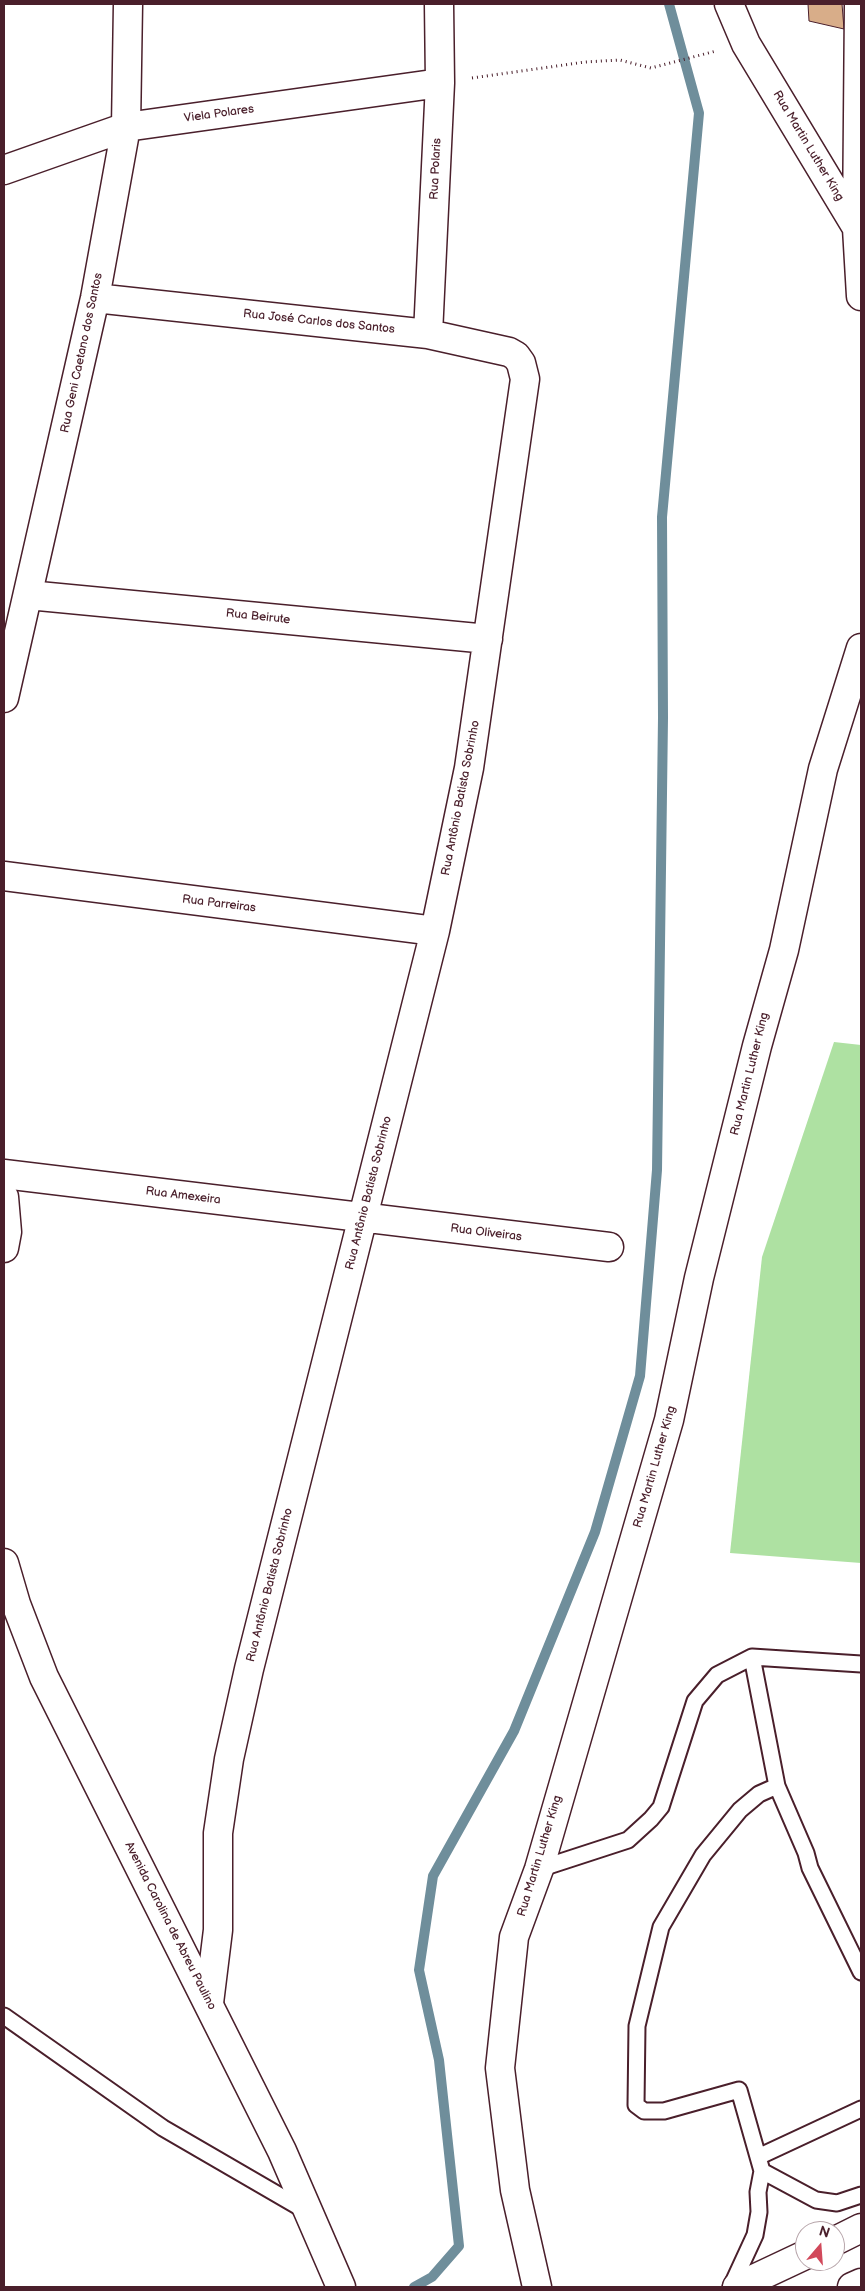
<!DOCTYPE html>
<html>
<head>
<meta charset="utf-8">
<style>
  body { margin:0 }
  #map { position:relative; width:865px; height:2291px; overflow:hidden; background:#fff; font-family:"Balsamiq Sans",sans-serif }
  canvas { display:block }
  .frame { position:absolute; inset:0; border:5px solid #4a1f2b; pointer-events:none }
  .north { position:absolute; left:795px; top:2221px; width:50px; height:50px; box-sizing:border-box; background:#fff; border:1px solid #b7a5aa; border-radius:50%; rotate:18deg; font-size:14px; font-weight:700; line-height:20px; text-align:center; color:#4a1f2b }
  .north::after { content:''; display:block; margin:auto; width:18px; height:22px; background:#d1495b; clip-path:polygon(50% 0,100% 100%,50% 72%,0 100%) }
</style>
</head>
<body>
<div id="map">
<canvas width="865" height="2291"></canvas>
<div class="frame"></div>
<div class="north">N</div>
</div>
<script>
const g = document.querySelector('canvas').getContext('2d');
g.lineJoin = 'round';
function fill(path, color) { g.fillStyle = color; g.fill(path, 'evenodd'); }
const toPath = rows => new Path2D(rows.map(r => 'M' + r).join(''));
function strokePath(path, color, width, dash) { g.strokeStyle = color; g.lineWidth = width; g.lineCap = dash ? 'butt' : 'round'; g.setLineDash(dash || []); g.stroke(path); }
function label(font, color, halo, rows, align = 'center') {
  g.font = font + ' "Balsamiq Sans",sans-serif'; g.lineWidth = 4.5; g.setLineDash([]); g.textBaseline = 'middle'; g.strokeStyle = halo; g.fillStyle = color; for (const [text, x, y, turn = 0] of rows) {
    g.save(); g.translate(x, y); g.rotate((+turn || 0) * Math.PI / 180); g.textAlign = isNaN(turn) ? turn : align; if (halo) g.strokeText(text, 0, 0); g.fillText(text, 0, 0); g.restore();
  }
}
fill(toPath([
  [834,1042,861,1045,861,1563,730,1553,762,1257]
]), '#aee1a2');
strokePath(toPath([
  [414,2287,432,2277,459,2246,439,2060,419,1970,433,1876,514,1731,595,1532,640,1376,657,1170,663,718,662,517,699,113,669,4]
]), '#6f8e9b', 10);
const building = toPath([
  [808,4,842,4,844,29,809,21,808,4]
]);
fill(building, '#d8ad89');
strokePath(building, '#4a1f2b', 1);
const lane = toPath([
  [752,1657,777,1786,806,1853,810,1868,861,1972],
  [539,1869,628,1840,651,1819,661,1807,695,1701,717,1675,752,1657,861,1664],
  [4,2016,163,2128,306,2211],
  [758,2157,861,2109],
  [762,2171,739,2090,664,2111,644,2111,636,2105,637,2026,661,1927,703,1855,740,1810,759,1794,777,1786],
  [731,2287,755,2235,759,2212,758,2192,762,2171,816,2200,837,2203,861,2195]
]);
const street = toPath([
  [729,4,746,44,857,228,861,296],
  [4,170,126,127,440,83],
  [859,228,857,228,859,4],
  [95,298,428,334,509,352,516,356,521,363,525,379,469,768,435,931,249,1669,229,1759,218,1833,218,1930,209,2003],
  [428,334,440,83,439,4],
  [28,595,488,639],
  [4,698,95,298,126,127,128,4],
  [4,876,435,931],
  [4,1174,609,1247],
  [537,2287,515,2190,500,2068,514,1937,539,1869,669,1420,699,1278,757,1046,784,950,823,769,861,648]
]);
const primary = toPath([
  [4,1197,7,1232,4,1248],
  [4,1563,16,1604,44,1677,282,2151,341,2287],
  [835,2241,861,2228],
  [737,2287,805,2255],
  [852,2287,861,2283]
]);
strokePath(lane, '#4a1f2b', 19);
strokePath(street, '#4a1f2b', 31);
strokePath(primary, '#4a1f2b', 31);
strokePath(toPath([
  [472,78,585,62,620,60,651,68,716,51]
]), '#4a1f2b', 3, [1, 4]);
strokePath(lane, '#fff', 15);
strokePath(street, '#fff', 28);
strokePath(primary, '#fff', 28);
label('12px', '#4a1f2b', '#fff', [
  ["Viela Polares",219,114,-8],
  ["Rua Martin Luther King",808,146,59],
  ["Rua Polaris",436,169,-87],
  ["Rua José Carlos dos Santos",319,322,6],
  ["Rua Geni Caetano dos Santos",82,353,-78],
  ["Rua Beirute",258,617,6],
  ["Rua Antônio Batista Sobrinho",461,798,-79],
  ["Rua Parreiras",219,904,7],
  ["Rua Martin Luther King",750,1074,-76],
  ["Rua Antônio Batista Sobrinho",369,1193,-76],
  ["Rua Amexeira",183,1196,7],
  ["Rua Oliveiras",486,1233,7],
  ["Rua Martin Luther King",655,1467,-74],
  ["Rua Antônio Batista Sobrinho",270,1585,-76],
  ["Rua Martin Luther King",540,1856,-73],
  ["Avenida Carolina de Abreu Paulino",170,1926,63]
]);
</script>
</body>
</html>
